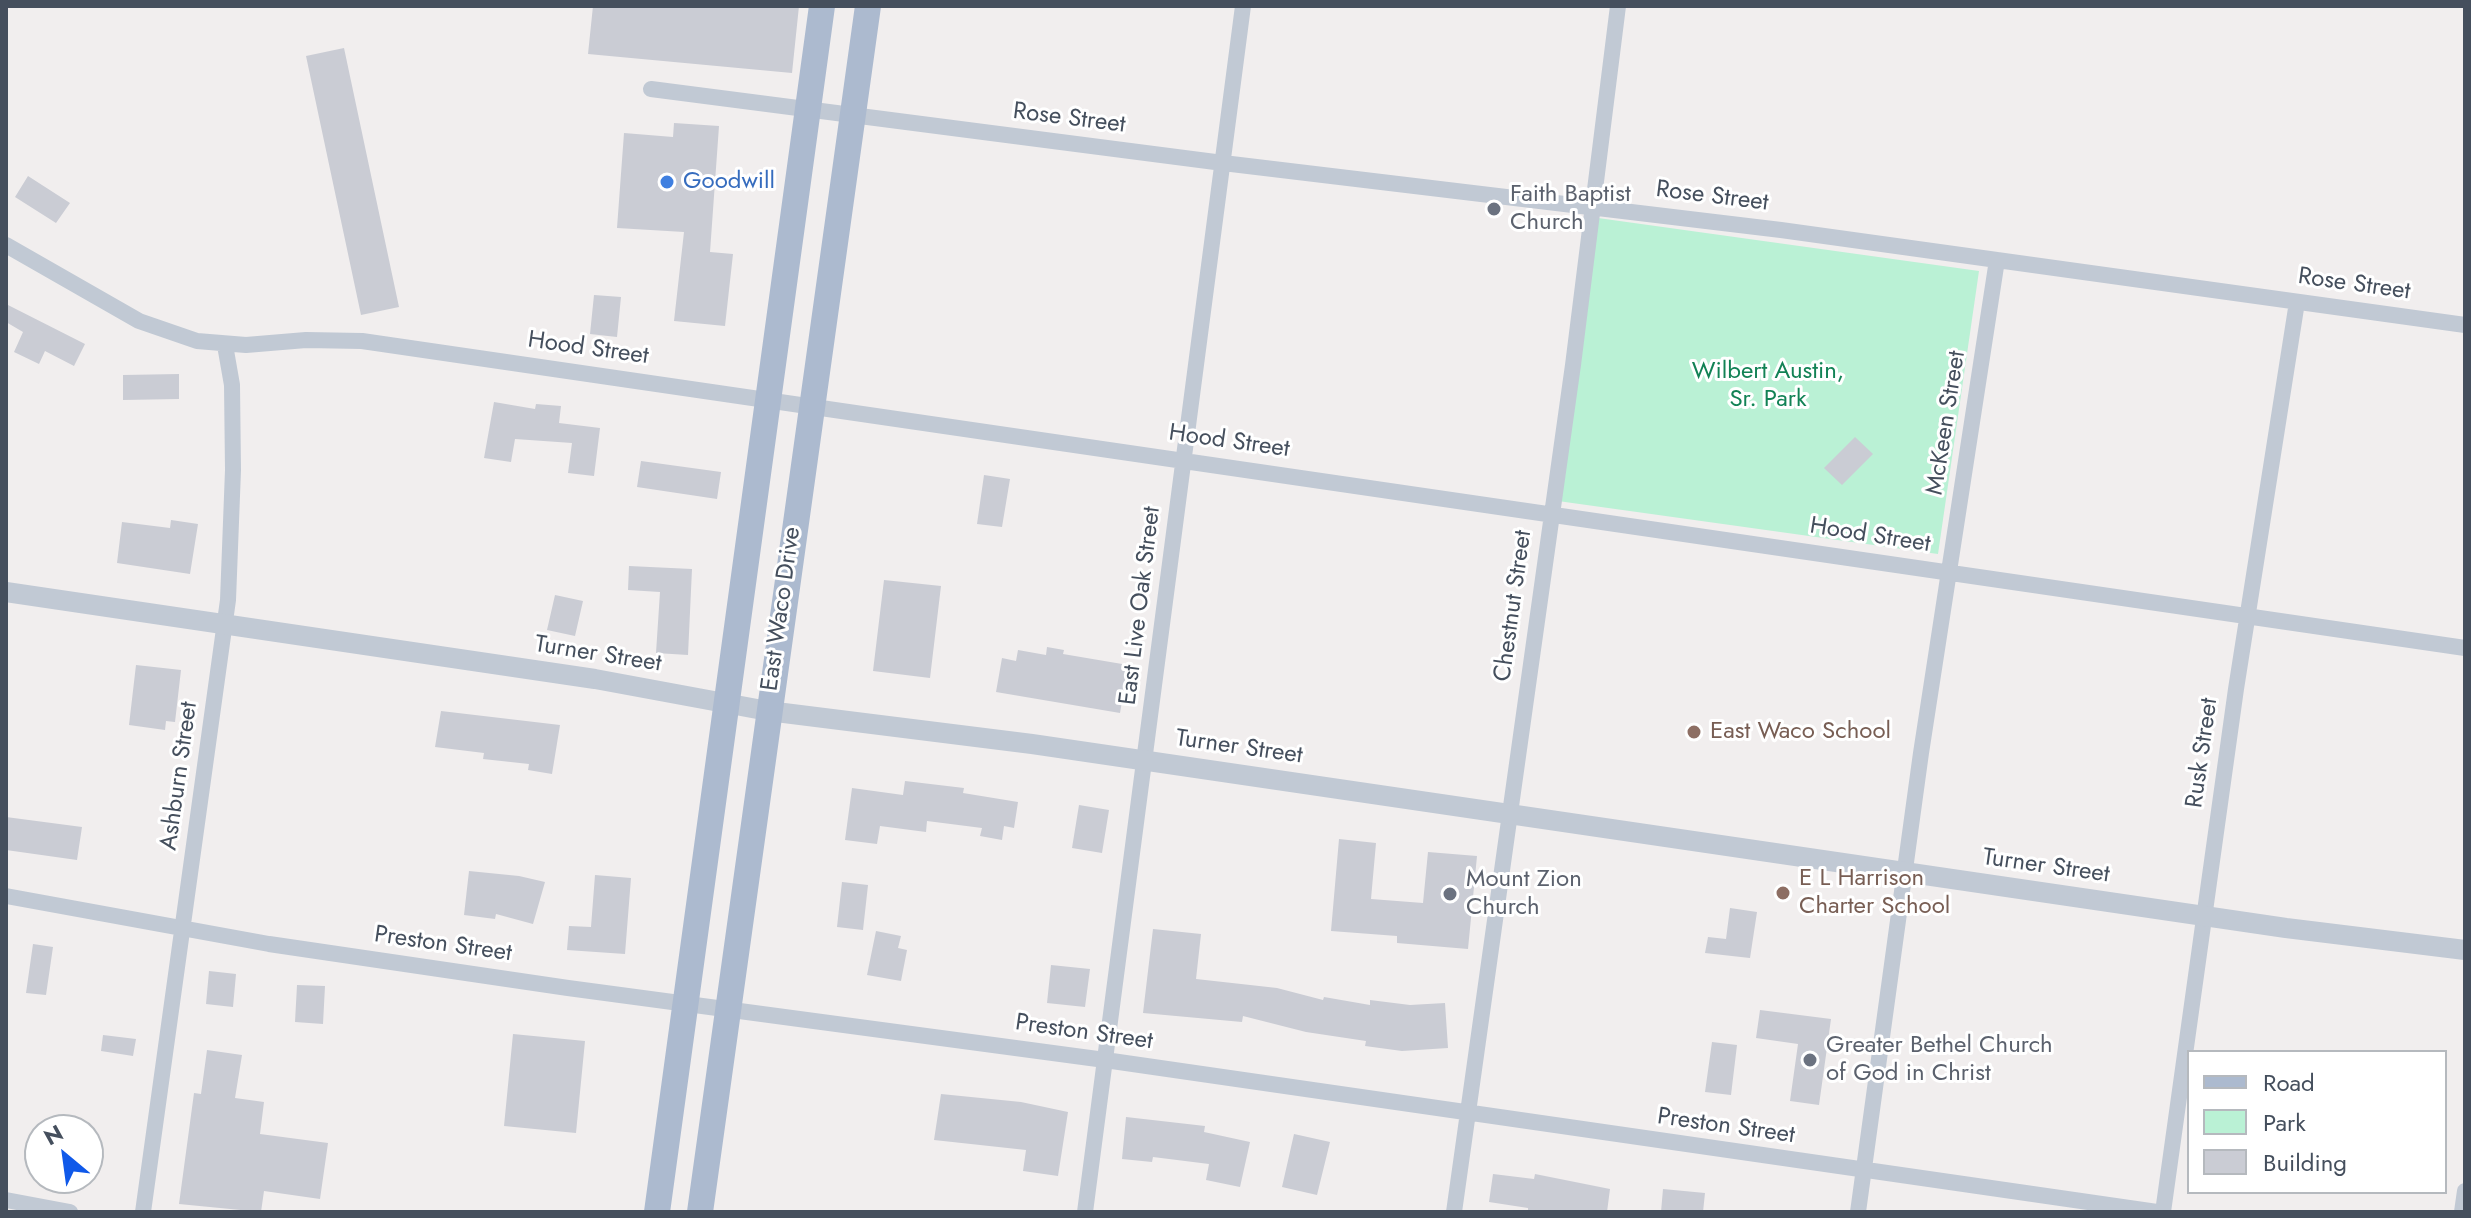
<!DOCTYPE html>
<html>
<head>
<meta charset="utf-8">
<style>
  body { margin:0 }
  #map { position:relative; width:2471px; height:1218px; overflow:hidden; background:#f1eeee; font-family:Jost,sans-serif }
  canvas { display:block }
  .frame { position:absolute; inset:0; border:8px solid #454f5d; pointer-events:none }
  .legend { position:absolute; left:2187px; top:1050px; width:260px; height:144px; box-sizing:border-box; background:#fff; border:2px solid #b5b9be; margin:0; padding:10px 14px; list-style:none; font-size:24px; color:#454f5d }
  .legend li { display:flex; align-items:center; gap:16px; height:40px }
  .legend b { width:40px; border:2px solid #b5b9be }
  .north { position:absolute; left:24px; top:1114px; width:80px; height:80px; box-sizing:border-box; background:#fff; border:2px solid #b5b9be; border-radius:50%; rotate:331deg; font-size:22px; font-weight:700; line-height:32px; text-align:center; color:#454f5d }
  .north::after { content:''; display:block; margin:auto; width:28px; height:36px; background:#1059e9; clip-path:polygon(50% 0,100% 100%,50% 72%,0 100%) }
</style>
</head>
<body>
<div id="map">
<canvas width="2471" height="1218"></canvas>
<div class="frame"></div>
<ul class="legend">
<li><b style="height:10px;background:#acbacf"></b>Road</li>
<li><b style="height:22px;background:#baf1d5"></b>Park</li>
<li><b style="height:22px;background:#caccd4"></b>Building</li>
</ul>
<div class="north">N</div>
</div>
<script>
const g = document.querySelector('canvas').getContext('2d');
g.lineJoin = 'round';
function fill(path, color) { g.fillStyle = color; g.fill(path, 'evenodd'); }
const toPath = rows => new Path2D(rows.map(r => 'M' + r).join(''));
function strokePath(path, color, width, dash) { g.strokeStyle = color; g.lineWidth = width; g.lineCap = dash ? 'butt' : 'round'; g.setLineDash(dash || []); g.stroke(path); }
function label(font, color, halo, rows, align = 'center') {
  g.font = font + ' Jost,sans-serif'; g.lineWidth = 6; g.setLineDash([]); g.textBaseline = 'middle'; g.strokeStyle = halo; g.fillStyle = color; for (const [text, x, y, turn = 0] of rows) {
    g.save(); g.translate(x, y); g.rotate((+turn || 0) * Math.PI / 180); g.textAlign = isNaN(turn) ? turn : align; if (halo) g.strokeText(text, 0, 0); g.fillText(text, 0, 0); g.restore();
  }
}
fill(toPath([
  [1598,218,1979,271,1938,554,1558,501]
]), '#baf1d5');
fill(toPath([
  [593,6,799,6,792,73,588,54],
  [344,48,399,307,361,315,306,56],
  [674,123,719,126,710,252,733,254,725,326,674,321,684,232,617,228,624,133,673,137],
  [28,176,70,203,56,223,15,197],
  [594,295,621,297,617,337,590,334],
  [6,304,85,344,74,366,45,351,39,364,14,352,23,332,6,322],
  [179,374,179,399,123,400,123,375],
  [494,402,535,409,536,404,561,406,559,423,600,428,594,476,568,473,572,443,515,439,511,462,484,458],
  [1855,437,1873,454,1842,485,1824,468],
  [641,461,721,472,717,499,637,487],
  [984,475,1010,479,1002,527,977,524],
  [171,520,198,524,190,574,117,563,122,522,170,528],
  [629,566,692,569,688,655,656,653,660,592,628,590],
  [884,580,941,586,930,678,873,671],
  [555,595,583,601,575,636,547,630],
  [1047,647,1064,650,1063,654,1128,665,1120,713,996,692,1002,658,1016,661,1018,650,1046,655],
  [136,665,181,670,175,722,166,721,165,730,129,725],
  [441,711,560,725,552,774,528,770,529,764,483,759,484,753,435,747],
  [905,781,964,788,963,793,1018,802,1014,828,1004,826,1002,840,980,836,982,828,927,821,926,832,880,826,877,844,845,840,852,788,903,795],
  [1079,805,1109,810,1102,853,1072,848],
  [6,817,82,827,77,860,6,850],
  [1339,839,1376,843,1371,899,1423,903,1428,852,1477,856,1468,949,1397,943,1397,936,1331,931],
  [469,871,519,876,545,882,533,924,496,914,495,919,464,915],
  [595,875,631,878,625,954,567,950,569,926,591,927],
  [842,882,868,885,863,930,837,927],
  [1730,908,1757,912,1750,958,1705,953,1708,937,1726,939],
  [1153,929,1201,934,1196,979,1277,988,1323,1000,1324,997,1370,1005,1370,1000,1410,1005,1445,1003,1448,1048,1402,1051,1365,1046,1366,1041,1306,1032,1243,1016,1242,1022,1143,1013],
  [876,931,901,936,898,948,907,950,901,981,867,975],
  [33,944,53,947,46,995,26,993],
  [1051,965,1090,969,1085,1007,1047,1003],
  [209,971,236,974,233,1007,206,1004],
  [297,985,325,986,323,1024,295,1022],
  [1760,1010,1831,1019,1819,1105,1790,1101,1798,1044,1756,1038],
  [513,1034,585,1041,576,1133,504,1126],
  [103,1035,136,1039,133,1056,101,1051],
  [1712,1042,1737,1045,1731,1095,1705,1092],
  [207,1050,242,1055,235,1098,264,1102,260,1134,328,1143,320,1199,264,1191,261,1212,179,1204,194,1093,201,1094],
  [941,1094,1021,1102,1068,1112,1058,1176,1023,1171,1026,1150,934,1140],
  [1126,1117,1205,1126,1204,1132,1250,1142,1240,1187,1206,1180,1209,1164,1153,1157,1152,1162,1122,1159],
  [1294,1134,1330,1142,1317,1195,1282,1187],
  [1493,1174,1534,1179,1535,1174,1610,1189,1607,1212,1528,1212,1528,1208,1489,1202],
  [1663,1189,1705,1193,1703,1212,1661,1212]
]), '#caccd4');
strokePath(toPath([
  [651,89,1223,163,1781,230,2465,325],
  [6,245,139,321,197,341,246,345,306,340,362,341,2465,648],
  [6,896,269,944,568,988,1105,1060,2157,1212],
  [6,1200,70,1212],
  [143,1212,228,600,233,470,232,385,225,345],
  [1085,1212,1243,6],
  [1454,1212,1573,365,1618,6],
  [1858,1212,1921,753,1997,260],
  [2163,1212,2236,689,2297,302],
  [2462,1212,2465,1191]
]), '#c1c9d4', 16);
strokePath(toPath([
  [6,592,595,679,768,711,1032,744,2286,928,2465,950]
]), '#c1c9d4', 20);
strokePath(toPath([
  [657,1212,822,6],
  [700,1212,868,6]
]), '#acbacf', 26);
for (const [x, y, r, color] of [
  [667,182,8,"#3f7fe0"],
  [1494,209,8,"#6b7280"],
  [1694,732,8,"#8d6e63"],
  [1783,893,8,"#8d6e63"],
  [1450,894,8,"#6b7280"],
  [1810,1060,8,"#6b7280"]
]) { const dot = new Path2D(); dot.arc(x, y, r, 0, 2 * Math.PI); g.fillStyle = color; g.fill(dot); strokePath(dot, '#fff', 3); }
label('24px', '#454f5d', '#fff', [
  ["Rose Street",1069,119,7],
  ["Rose Street",1712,197,7],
  ["Rose Street",2354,285,8],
  ["Hood Street",588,349,8],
  ["McKeen Street",1947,423,-81],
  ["Hood Street",1229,442,8],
  ["Hood Street",1870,536,9],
  ["East Live Oak Street",1141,606,-83],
  ["Chestnut Street",1514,606,-82],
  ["East Waco Drive",782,609,-82],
  ["Turner Street",598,655,9],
  ["Turner Street",1239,748,8],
  ["Rusk Street",2203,753,-82],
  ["Ashburn Street",180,776,-82],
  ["Turner Street",2046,867,8],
  ["Preston Street",443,945,8],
  ["Preston Street",1084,1033,8],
  ["Preston Street",1726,1127,8]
]);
label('24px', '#366cbe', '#fff', [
  ["Goodwill",683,182]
], 'left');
label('24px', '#5b616d', '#fff', [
  ["Faith Baptist",1510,195],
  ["Church",1510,223],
  ["Mount Zion",1466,880],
  ["Church",1466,908],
  ["Greater Bethel Church",1826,1046],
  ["of God in Christ",1826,1074]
], 'left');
label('24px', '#128255', '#fff', [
  ["Wilbert Austin,",1768,372],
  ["Sr. Park",1768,400]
]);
label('24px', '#785e54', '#fff', [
  ["East Waco School",1710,732],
  ["E L Harrison",1799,879],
  ["Charter School",1799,907]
], 'left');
</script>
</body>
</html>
